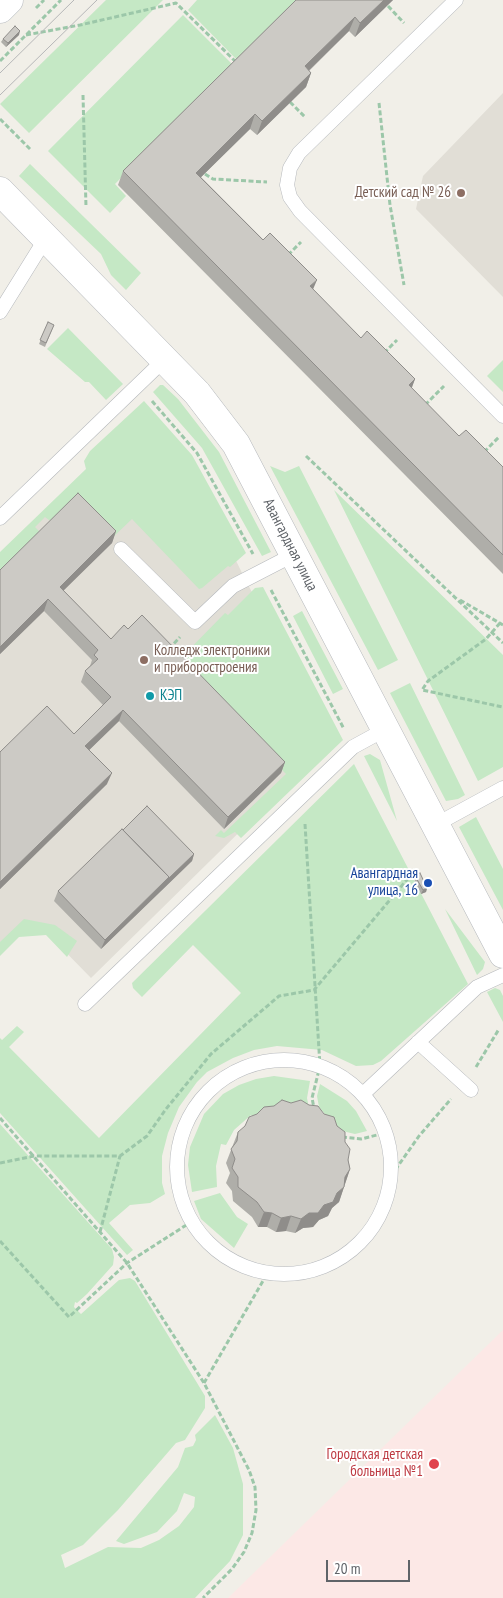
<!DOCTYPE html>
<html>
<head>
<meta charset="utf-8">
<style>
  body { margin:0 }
  #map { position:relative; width:503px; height:1598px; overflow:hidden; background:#f1efe8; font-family:"PT Sans Narrow",sans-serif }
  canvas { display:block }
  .scale { position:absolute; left:326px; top:1560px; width:84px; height:22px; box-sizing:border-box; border:2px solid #5f6368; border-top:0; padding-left:6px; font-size:15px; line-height:18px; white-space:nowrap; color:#5f6368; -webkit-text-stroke:4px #fff; paint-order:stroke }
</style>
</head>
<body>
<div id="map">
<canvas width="503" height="1598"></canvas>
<div class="scale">20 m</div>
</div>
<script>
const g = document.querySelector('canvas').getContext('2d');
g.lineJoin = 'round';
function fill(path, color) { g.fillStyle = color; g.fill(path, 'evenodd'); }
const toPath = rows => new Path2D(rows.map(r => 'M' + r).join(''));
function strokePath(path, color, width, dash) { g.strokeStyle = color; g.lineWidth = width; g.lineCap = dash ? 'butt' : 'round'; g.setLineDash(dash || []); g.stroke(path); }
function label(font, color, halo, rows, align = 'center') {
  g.font = font + ' "PT Sans Narrow",sans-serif'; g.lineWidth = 4; g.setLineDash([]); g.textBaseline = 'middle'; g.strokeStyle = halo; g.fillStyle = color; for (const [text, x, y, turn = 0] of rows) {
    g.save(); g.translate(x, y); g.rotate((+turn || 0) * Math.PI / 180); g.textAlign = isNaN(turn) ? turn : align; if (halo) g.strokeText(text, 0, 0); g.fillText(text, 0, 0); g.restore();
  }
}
fill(toPath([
  [503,93,503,297,416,209,423,176],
  [142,416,187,461,245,579,331,742,91,978,46,932,18,933,0,951,0,555]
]), '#e1ded6');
fill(toPath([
  [503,1330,503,1598,228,1598]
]), '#fce8e6');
fill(toPath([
  [106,0,163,0,29,133,0,104],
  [197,0,300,0,238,61,188,10],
  [183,15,233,65,115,184,126,196,110,213,48,151],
  [30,164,141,273,126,290,111,275,101,254,19,176],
  [68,328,123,384,106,400,89,382,85,382,47,349],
  [503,360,503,392,487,376],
  [160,385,163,385,178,399,219,452,271,552,262,556,202,448,153,392],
  [144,401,192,455,246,553,230,567,228,566,202,588,199,589,132,519,110,540,53,523,45,517,35,527,42,534,0,575,0,552,86,469,84,461,90,451],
  [270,466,285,472,299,466,398,660,378,670],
  [334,490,503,655,503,767,478,781],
  [263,587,343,740,241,838,235,832,224,838,215,836,221,830,224,833,286,774,177,662,225,613,228,615,255,588],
  [302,611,343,689,333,694,293,616],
  [410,683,465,795,458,799,446,801,390,693],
  [370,754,380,760,397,821,364,756],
  [354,764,468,984,381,1061,373,1065,356,1066,322,1050,277,1046,254,1050,233,1058,207,1072,197,1082,179,1107,168,1133,162,1156,162,1183,165,1194,150,1203,130,1205,109,1223,133,1250,127,1255,0,1113,0,1038,2,1040,17,1026,24,1032,9,1047,99,1138,241,993,193,945,142,997,133,988,132,983],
  [476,817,503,869,503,910,459,827],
  [445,909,485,962,483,969,477,975],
  [24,919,55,925,77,941,67,957,46,935,19,937,0,956,0,942],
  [495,988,500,990,503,996,503,1022,487,992],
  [274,1076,310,1081,307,1098,309,1108,275,1106,261,1110,261,1113,253,1117,251,1115,234,1130,226,1145,221,1144,216,1166,217,1187,192,1192,188,1165,190,1147,204,1114,223,1094,239,1085,256,1079],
  [320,1084,347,1101,356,1111,367,1131,355,1134,338,1130,319,1107,317,1096],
  [0,1124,112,1249,114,1257,113,1265,87,1294,77,1303,75,1302,74,1307,81,1314,119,1280,130,1278,135,1281,205,1396,205,1408,185,1440,176,1443,118,1510,83,1545,61,1555,65,1568,108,1547,141,1548,159,1540,179,1526,194,1507,195,1497,184,1493,177,1511,157,1532,124,1544,116,1541,178,1467,185,1448,193,1446,196,1440,195,1435,215,1415,233,1448,243,1484,243,1535,230,1561,195,1598,0,1598],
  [220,1193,237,1217,248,1224,234,1248,201,1219,194,1201]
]), '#c5e8c5');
const service = toPath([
  [456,0,299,153,290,168,287,185,290,197,300,211,503,416],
  [0,312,46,238],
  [0,518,165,359],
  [121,549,195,622,233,586,295,554],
  [435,825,503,788],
  [85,1004,353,747,386,729],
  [418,1042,471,1090],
  '177 1167a107 107 0 1 1 214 0a107 107 0 1 1-214 0Z',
  [363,1094,477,987,503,975]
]);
const minor = toPath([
  [0,191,197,393,236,444,503,954]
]);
const secondary = toPath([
  [0,9,9,0]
]);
strokePath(service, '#b5b8bc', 15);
strokePath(minor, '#b5b8bc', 29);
strokePath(secondary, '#b6babf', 29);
strokePath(toPath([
  [388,6,404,23],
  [36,8,44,0],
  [26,35,80,25,176,3,236,62],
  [0,61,61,0],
  [83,95,86,207],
  [290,102,305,117],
  [379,103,390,205,404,285],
  [0,119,30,149],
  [205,174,213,179,267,182],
  [288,255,301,242],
  [384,353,397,340],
  [152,401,197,453,253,554],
  [425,405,444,386],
  [484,452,499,437],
  [306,456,503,643],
  [271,590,344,729],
  [460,600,503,625],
  [500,623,486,639,428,681,422,690,503,707],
  [169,649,180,637],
  [305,824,320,1066,312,1098,314,1108],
  [476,1067,499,1029],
  [0,1118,127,1263,204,1383,249,1470,255,1487,256,1510,252,1533,244,1552,232,1569,203,1598],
  [342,1137,361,1139,385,1133],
  [0,1163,34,1156,120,1156,147,1136,166,1109,211,1054,279,996,314,990,416,869],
  [391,1176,419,1136,451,1099],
  [100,1232,120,1156],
  [0,1241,69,1317,127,1263,191,1222],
  [204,1383,267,1274]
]), '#9cc7a9', 3, [5, 2.5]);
strokePath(service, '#fff', 14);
strokePath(minor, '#fff', 28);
strokePath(secondary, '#fff', 28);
strokePath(toPath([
  [0,73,74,0],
  [0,95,97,0]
]), '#b6b7b8', 1);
fill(toPath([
  [296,0,393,0,355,37,349,31,309,71,311,73,306,87,257,135,250,129,201,177,361,338,415,379,411,388,459,436,503,467,503,574,118,185,123,171],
  [19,35,6,47,1,42,3,39],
  [48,322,54,325,45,347,39,344],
  [116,531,112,543,63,590,111,639,128,629,285,762,281,773,224,829,119,721,89,750,107,784,0,889,0,752,74,734,103,705,81,682,85,671,90,666,92,660,44,611,0,654,0,570],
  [123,830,194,854,192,861,101,949,54,901,58,891],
  [415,876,427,888,426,892,421,894,414,879],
  [309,1105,324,1114,337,1126,345,1142,350,1169,339,1202,332,1208,328,1216,319,1220,313,1227,303,1228,295,1233,286,1231,276,1232,267,1227,258,1227,252,1217,233,1201,232,1191,226,1183,230,1173,226,1163,238,1132]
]), '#afaea9');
fill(toPath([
  [384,0,393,0,355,37,360,23],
  [355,17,349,31,299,80,305,66],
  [20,31,19,35,6,47,8,43],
  [311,73,306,87,257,135,262,121],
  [255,114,250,129,191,187,196,173],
  [317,280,311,294,310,286],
  [415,379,410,393,409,385],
  [116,531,112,543,56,598,60,587],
  [48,599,44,611,0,654,0,647],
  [123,710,119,721,81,758,85,746],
  [285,762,281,773,224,829,228,817],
  [112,773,107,784,0,889,0,882],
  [194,854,192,861,101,949,105,940,169,877],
  [427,888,426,892,421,894,423,890],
  [350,1169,345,1184,340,1191,344,1187,339,1202,332,1208,328,1216,319,1220,313,1227,303,1228,295,1233,301,1219,345,1177],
  [264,1212,272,1213,267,1227,258,1227],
  [291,1216,286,1231,276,1232,281,1218]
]), '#8f8d8a');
const building = toPath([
  [296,0,384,0,360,23,355,17,305,66,311,73,262,121,255,114,196,173,263,240,270,233,317,280,310,286,361,338,367,331,415,379,409,385,459,436,466,430,503,467,503,555,123,171,296,0],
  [15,26,20,31,8,43,3,39,15,26],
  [48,322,54,325,46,343,40,340,48,322],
  [78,493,116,531,60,587,111,639,124,625,128,629,142,615,285,762,228,817,123,710,85,746,112,773,0,882,0,752,47,706,74,734,111,697,85,671,98,659,94,655,98,650,48,599,0,647,0,570,78,493],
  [147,806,194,854,168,879,169,877,123,830,147,806],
  [122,829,169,877,105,940,58,891,122,829],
  [420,873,427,888,423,890,415,876,420,873],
  [282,1100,291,1103,301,1100,309,1105,318,1106,324,1114,334,1117,337,1126,345,1132,345,1142,350,1149,348,1160,350,1169,345,1177,344,1187,337,1193,333,1202,324,1205,318,1213,309,1213,301,1219,291,1216,281,1218,272,1213,264,1212,257,1202,238,1187,238,1177,232,1168,235,1159,231,1149,237,1141,238,1132,245,1126,249,1117,257,1114,264,1107,274,1106,282,1100]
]);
fill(building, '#cccac5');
strokePath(building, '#8f8d8a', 1);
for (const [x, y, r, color] of [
  [461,193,5,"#8d6e63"],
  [144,660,5,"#8d6e63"],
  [150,696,5,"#0f9aa8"],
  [428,883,5,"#1a4fb4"],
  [434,1464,6,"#e0444e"]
]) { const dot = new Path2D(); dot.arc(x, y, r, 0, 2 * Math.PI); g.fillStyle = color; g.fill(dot); strokePath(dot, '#fff', 2); }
label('15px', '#785e54', '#fff', [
  ["Детский сад № 26",451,193],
  ["Колледж электроники",154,651,"left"],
  ["и приборостроения",154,668,"left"]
], 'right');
label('15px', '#5f6368', '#fff', [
  ["Авангардная улица",290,545,63]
]);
label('15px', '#0d838f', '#fff', [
  ["КЭП",160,696]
], 'left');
label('15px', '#164399', '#fff', [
  ["Авангардная",418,874],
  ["улица, 16",418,891]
], 'right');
label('15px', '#be3a42', '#fff', [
  ["Городская детская",423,1455],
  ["больница №1",423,1472]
], 'right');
</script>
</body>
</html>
